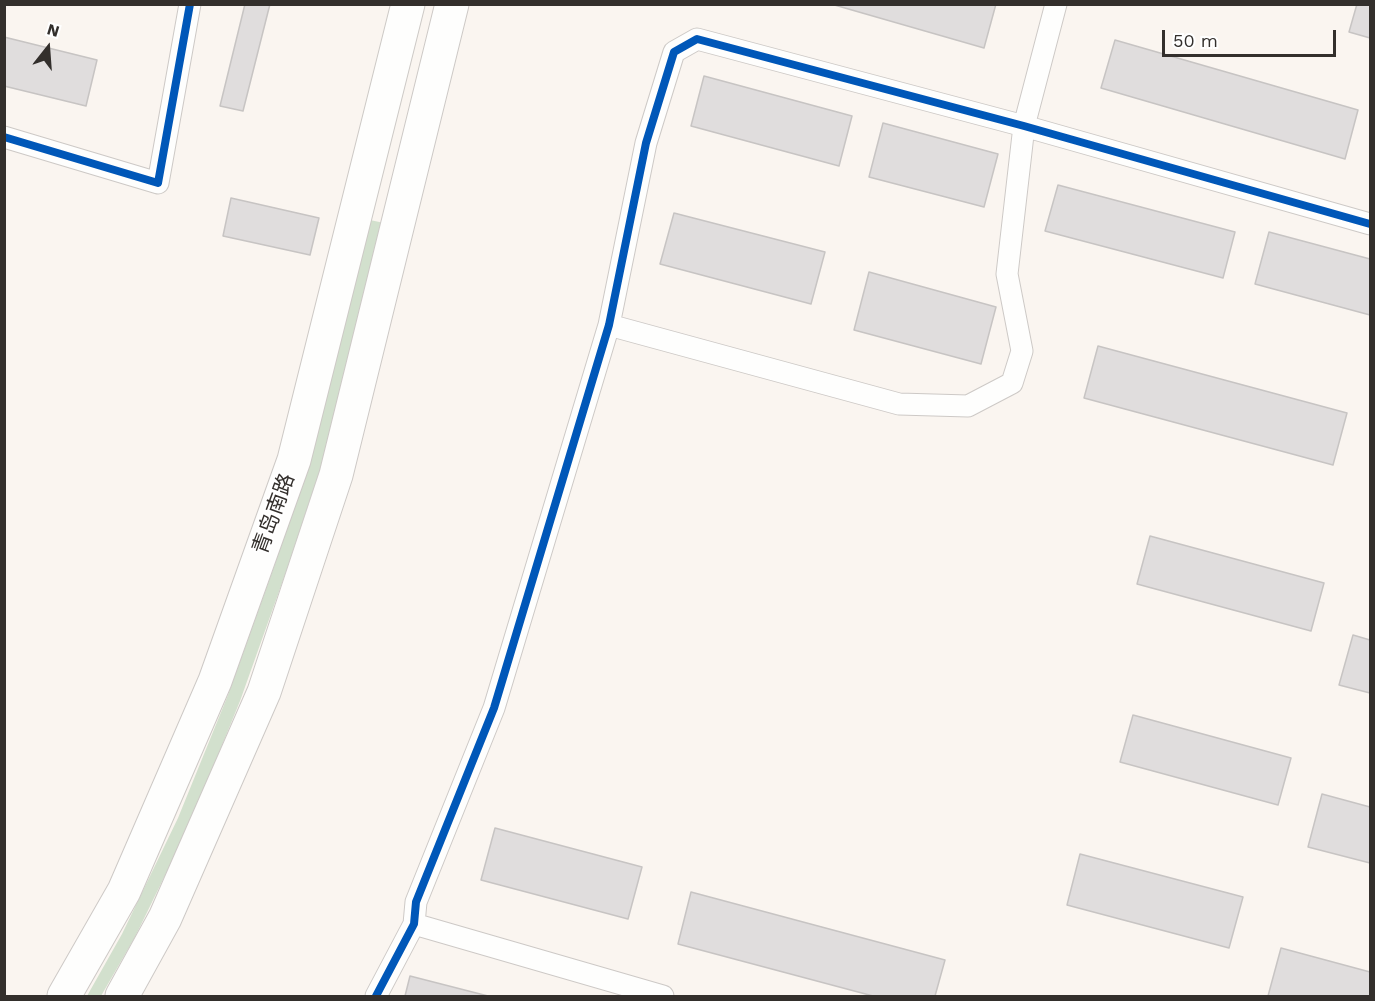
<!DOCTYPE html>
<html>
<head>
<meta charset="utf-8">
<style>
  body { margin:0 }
  #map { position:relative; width:1375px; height:1001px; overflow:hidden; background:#faf5f0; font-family:"Work Sans",sans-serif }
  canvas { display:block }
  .frame { position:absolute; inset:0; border:6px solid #332f2c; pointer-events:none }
  .north { position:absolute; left:18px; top:18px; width:60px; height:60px; -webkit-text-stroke:4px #fff; paint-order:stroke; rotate:17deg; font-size:16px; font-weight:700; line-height:24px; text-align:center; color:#332f2c }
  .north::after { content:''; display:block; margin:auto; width:21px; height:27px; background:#332f2c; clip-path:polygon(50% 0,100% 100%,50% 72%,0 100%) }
  .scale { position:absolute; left:1162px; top:30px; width:174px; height:27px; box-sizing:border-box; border:3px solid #332f2c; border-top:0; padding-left:8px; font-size:18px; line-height:21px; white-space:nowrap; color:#332f2c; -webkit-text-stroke:4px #fff; paint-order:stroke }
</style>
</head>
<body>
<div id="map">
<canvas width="1375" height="1001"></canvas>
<div class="frame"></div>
<div class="north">N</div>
<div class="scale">50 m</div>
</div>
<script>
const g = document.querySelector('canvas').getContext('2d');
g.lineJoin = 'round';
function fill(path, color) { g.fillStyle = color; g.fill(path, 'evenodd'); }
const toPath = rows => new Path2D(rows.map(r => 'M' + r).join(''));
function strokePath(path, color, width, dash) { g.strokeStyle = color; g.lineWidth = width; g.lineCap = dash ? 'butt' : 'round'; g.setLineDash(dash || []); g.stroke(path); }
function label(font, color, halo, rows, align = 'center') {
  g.font = font + ' "Work Sans","Noto Sans SC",sans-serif'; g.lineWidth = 4.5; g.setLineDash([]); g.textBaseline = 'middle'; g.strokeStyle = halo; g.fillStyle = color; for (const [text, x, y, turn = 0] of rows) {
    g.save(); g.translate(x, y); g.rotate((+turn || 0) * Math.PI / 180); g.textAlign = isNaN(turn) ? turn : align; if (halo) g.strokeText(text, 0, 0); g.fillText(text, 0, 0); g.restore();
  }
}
fill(toPath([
  [370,220,384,223,329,442,287,569,240,701,190,824,135,937,101,996,87,996,122,934,178,818,228,695,275,564,314,439]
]), '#d2e0cd');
const building = toPath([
  [245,4,270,4,243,111,220,106,245,4],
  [831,4,996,4,984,48,831,4],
  [1357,4,1370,4,1370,38,1349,32,1357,4],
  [4,37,97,60,86,106,4,86,4,37],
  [1115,40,1358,110,1345,159,1101,88,1115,40],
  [704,76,852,116,839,166,691,126,704,76],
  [883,123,998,154,984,207,869,177,883,123],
  [1058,185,1235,232,1223,278,1045,231,1058,185],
  [231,198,319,218,310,255,223,236,231,198],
  [674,213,825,252,811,304,660,264,674,213],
  [1269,232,1370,259,1370,315,1255,284,1269,232],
  [869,272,996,307,981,364,854,330,869,272],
  [1098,346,1347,413,1333,465,1084,398,1098,346],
  [1150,536,1324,583,1311,631,1137,584,1150,536],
  [1353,635,1370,640,1370,693,1339,685,1353,635],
  [1133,715,1291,758,1278,805,1120,762,1133,715],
  [1322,794,1370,807,1370,863,1308,847,1322,794],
  [495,828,642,867,628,919,481,880,495,828],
  [1080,854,1243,897,1229,948,1067,905,1080,854],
  [691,892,945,960,935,996,873,996,678,944,691,892],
  [1281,948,1370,972,1370,996,1268,996,1281,948],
  [410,976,488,996,405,996,410,976]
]);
fill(building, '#e0dddd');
strokePath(building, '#c7c4c3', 1.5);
const street = toPath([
  [4,137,158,183,190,4],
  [609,325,899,404,968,406,1012,383,1022,351,1007,274,1024,126,1056,4],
  [414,924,663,996],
  [376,996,414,924,416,902,494,708,609,325,646,143,674,52,697,39,1024,126,1370,224]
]);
const primary = toPath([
  [64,996,124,891,215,681,294,460,408,4],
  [122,996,165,918,264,692,336,475,452,4]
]);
strokePath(street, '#cdc9c6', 23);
strokePath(primary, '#cdc9c6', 35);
strokePath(street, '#fefefd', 21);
strokePath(primary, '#fefefd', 33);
strokePath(toPath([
  [4,137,158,183,190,4],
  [376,996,414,924,416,902,494,708,609,325,646,143,674,52,697,39,1024,126,1370,224]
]), '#0057b8', 8);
label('21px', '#332f2c', '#fff', [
  ["青岛南路",274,514,-70]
]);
</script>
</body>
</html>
